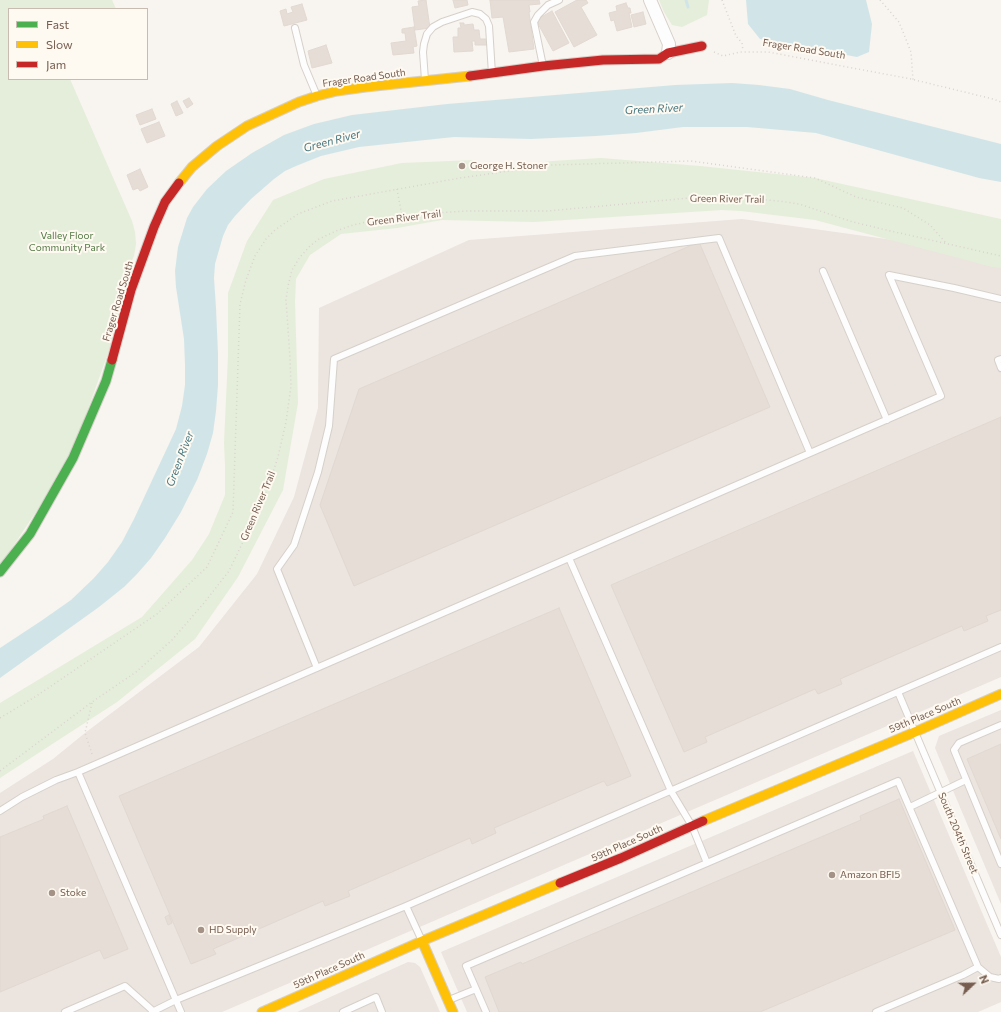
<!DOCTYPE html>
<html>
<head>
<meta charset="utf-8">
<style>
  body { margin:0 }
  #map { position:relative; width:1001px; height:1012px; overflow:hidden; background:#f8f4ef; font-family:Commissioner,sans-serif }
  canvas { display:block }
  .legend { position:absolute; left:8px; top:8px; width:140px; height:72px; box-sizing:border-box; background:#fef9f1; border:1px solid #c8bbb0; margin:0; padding:5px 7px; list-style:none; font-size:12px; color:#765d4f }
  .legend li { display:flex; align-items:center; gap:8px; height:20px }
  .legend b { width:20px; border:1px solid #c8bbb0 }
  .north { position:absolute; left:953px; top:964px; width:40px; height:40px; -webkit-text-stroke:3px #fef9f1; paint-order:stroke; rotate:68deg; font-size:11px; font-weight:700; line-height:16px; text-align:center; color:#765d4f }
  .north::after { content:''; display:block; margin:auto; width:14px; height:18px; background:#765d4f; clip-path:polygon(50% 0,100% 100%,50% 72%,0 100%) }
</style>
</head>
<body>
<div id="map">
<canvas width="1001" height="1012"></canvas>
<ul class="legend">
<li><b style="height:5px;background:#4caf50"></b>Fast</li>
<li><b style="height:5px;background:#ffc107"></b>Slow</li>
<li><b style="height:5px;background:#c62828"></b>Jam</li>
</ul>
<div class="north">N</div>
</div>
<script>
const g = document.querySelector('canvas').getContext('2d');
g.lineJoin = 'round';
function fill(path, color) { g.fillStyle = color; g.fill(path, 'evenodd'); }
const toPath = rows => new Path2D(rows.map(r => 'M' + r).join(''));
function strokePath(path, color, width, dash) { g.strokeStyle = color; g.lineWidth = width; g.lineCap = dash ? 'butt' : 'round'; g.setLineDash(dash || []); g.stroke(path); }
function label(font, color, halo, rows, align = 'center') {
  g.font = font + ' Commissioner,sans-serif'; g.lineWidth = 4; g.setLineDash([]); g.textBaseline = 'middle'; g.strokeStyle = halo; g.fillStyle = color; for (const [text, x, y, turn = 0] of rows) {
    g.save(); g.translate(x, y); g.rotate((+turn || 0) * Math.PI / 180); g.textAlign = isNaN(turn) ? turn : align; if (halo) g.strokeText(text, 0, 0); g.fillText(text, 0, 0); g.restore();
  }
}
fill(toPath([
  [742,219,1001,255,1001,677,222,1012,0,1012,0,793,53,759,85,733,199,647,257,574,294,497,318,408,319,308,469,240],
  [1001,710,1001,904,935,748,939,736],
  [913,751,1001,957,1001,1002,978,1012,467,1012,441,952],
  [408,962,415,963,420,967,440,1012,297,1012]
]), '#ebe4df');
fill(toPath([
  [0,0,112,0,116,9,9,9,9,79,70,79,132,221,135,232,136,244,134,256,127,271,120,294,120,302,122,314,69,462,0,566],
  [659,0,709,0,707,15,682,27,672,25,664,12],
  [601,158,700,166,815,178,1001,219,1001,268,992,267,815,220,741,211,722,210,534,222,442,220,397,228,341,234,310,255,296,279,295,302,298,403,283,490,238,577,195,639,117,702,0,778,0,703,142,617,192,560,209,534,225,495,225,465,224,443,228,356,228,293,247,241,273,200,324,179,402,163,475,160,485,170,552,161]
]), '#e5eeda');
fill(toPath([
  [746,0,866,0,872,24,869,52,857,57,760,39,748,24],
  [732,83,759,85,790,89,828,100,1001,144,1001,182,979,178,816,133,747,127,683,127,636,133,596,136,531,139,454,137,359,147,321,156,296,166,285,171,274,179,251,199,235,216,228,225,223,236,215,264,214,278,216,308,218,354,218,385,216,411,213,433,207,454,197,480,181,512,165,538,151,558,137,574,124,587,99,607,0,678,0,648,41,621,71,600,94,578,108,562,122,542,134,519,176,429,182,406,185,385,185,365,184,339,176,287,175,271,178,247,187,218,193,207,207,189,226,171,252,153,284,135,314,124,352,115,447,104,675,85]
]), '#d1e5e8');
strokePath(toPath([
  [686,0,688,7]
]), '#d1e5e8', 3);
const building = toPath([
  [426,0,430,28,415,30,412,7,419,6,418,1,426,0],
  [453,0,467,0,468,5,455,8,453,0],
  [490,0,539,0,540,4,529,5,530,12,529,12,534,49,509,52,503,17,492,18,490,0],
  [577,0,586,0,588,3,581,7,597,35,574,47,555,12,577,0],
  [626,3,628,8,630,8,631,13,629,13,632,27,617,31,614,20,611,21,609,13,617,11,616,6,626,3],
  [302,4,307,20,284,26,280,11,286,9,287,14,293,12,291,7,302,4],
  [552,11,569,43,553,51,536,20,552,11],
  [643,12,646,24,634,27,631,15,643,12],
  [460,23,464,23,464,25,473,24,474,30,479,30,480,39,487,39,487,45,475,45,475,41,472,41,473,51,454,52,453,37,458,37,458,28,461,28,460,23],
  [414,27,417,46,413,47,414,53,393,55,391,43,406,41,405,33,402,33,402,29,414,27],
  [326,45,332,63,312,68,308,51,326,45],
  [189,98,193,104,187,108,183,101,189,98],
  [177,101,183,113,176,116,171,104,177,101],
  [152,109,156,119,140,125,136,115,152,109],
  [159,122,165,136,147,143,141,129,159,122],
  [140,169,148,187,140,191,138,188,133,190,127,175,140,169],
  [699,242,770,407,354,586,320,505,359,389,699,242],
  [1001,417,1001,610,986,616,988,621,964,631,962,626,840,679,842,684,818,694,815,689,705,737,707,742,684,752,611,585,1001,417],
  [559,608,631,776,607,786,604,781,494,828,496,833,472,844,470,838,348,891,350,896,325,906,323,901,213,949,216,954,191,964,119,796,559,608],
  [1001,744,1001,839,967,759,1001,744],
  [899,799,955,930,760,1012,499,1012,485,977,521,962,522,964,861,820,860,816,899,799],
  [67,806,128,949,104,959,100,950,0,992,0,837,44,819,43,816,67,806],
  [169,915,172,923,168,925,165,917,169,915]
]);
fill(building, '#e5ddd6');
strokePath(building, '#e1d8d1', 1);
const lane = toPath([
  [295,28,304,65,317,96],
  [543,66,534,22,538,15,548,5,559,0],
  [425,80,423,52,424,44,427,34,433,27,442,22,472,12,480,14,486,19,489,26,492,74],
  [823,271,887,420],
  [1001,359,998,360,1001,368],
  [569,558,941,396,889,275,954,288,1001,299],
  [317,668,277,569,294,545,318,472,329,426,334,359,575,256,719,238,810,453],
  [898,692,1001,935],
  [1001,725,959,743,954,750,1001,864],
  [910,807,966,780],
  [0,811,22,797,56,780,78,772],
  [406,906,422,941],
  [978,967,990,977,999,979,1001,978],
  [449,1000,476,989],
  [65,1012,125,986,153,1011],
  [152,1012,176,1000,406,906,1001,647],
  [181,1012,78,772,569,558,671,791,692,826,707,863],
  [343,1012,376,997,382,1012],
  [486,1012,466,966,707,863,898,781,978,967,963,975,876,1012]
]);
const street = toPath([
  [650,0,669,44,668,53]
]);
const fast = toPath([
  [0,572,30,534,73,458,106,381,112,360]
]);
const slow = toPath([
  [179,183,192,167,217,146,247,126,299,102,317,96,337,91,366,87,470,76],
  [703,821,915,732,1001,694],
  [422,941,453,1012],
  [262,1012,422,941,560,883]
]);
const jam = toPath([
  [470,76,543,66,603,60,659,59,668,53,702,46],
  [112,360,131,290,154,227,165,202,179,183],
  [560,883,621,858,703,821]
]);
strokePath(lane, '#d6d0ca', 8);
strokePath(street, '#d6d0ca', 14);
strokePath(fast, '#d6d0c9', 11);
strokePath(slow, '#d6d0c9', 11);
strokePath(jam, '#d6d0c9', 11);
strokePath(toPath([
  [722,0,736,36,742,43,743,51],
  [880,0,899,22,911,52,913,80],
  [714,52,723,56,740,52,768,52,911,79,993,99,1001,102],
  [397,189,402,216],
  [92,703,85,733,93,757],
  [0,718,38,695,157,614,207,567,233,512,240,304,246,280,255,256,266,239,275,230,298,214,332,201,460,178,551,165,691,161,815,178,856,197,903,208,930,225,946,243],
  [0,771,92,702,136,672,172,640,204,603,229,571,265,496,278,457,286,422,291,386,290,358,286,300,288,286,292,270,300,257,310,246,319,239,336,231,353,225,371,221,416,214,467,211,548,211,689,198,739,198,779,201,799,204,853,222,882,229,1001,256]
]), '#dad4cf', 1.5, [1, 3]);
strokePath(lane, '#fefdfd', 6);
strokePath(street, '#fefdfd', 12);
strokePath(fast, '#4caf50', 9);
strokePath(slow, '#ffc107', 9);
strokePath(jam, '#c62828', 9);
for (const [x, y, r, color] of [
  [462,166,4,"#a49287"],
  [832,875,4,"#a49287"],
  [52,893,4,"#a49287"],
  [201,930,4,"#a49287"]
]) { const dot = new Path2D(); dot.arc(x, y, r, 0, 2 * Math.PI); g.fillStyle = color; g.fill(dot); strokePath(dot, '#fef9f1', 1.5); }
label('10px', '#765d4f', '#fef9f1', [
  ["Frager Road South",804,49,9],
  ["Frager Road South",364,78,-8],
  ["Green River Trail",727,199,1],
  ["Green River Trail",404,218,-7],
  ["Frager Road South",118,301,-73],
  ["Green River Trail",258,506,-67],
  ["59th Place South",925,715,-23],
  ["South 204th Street",958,833,67],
  ["59th Place South",627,843,-24],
  ["59th Place South",329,970,-24]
]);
label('10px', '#765d4f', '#fef9f1', [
  ["George H. Stoner",470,166],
  ["Amazon BFI5",840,875],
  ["Stoke",60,893],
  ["HD Supply",209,930]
], 'left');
label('10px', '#557b47', '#fef9f1', [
  ["Valley Floor",67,236],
  ["Community Park",67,248]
]);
label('italic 11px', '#467781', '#fef9f1', [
  ["Green River",654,109,-3],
  ["Green River",332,141,-15],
  ["Green River",180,459,-69]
]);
</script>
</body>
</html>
